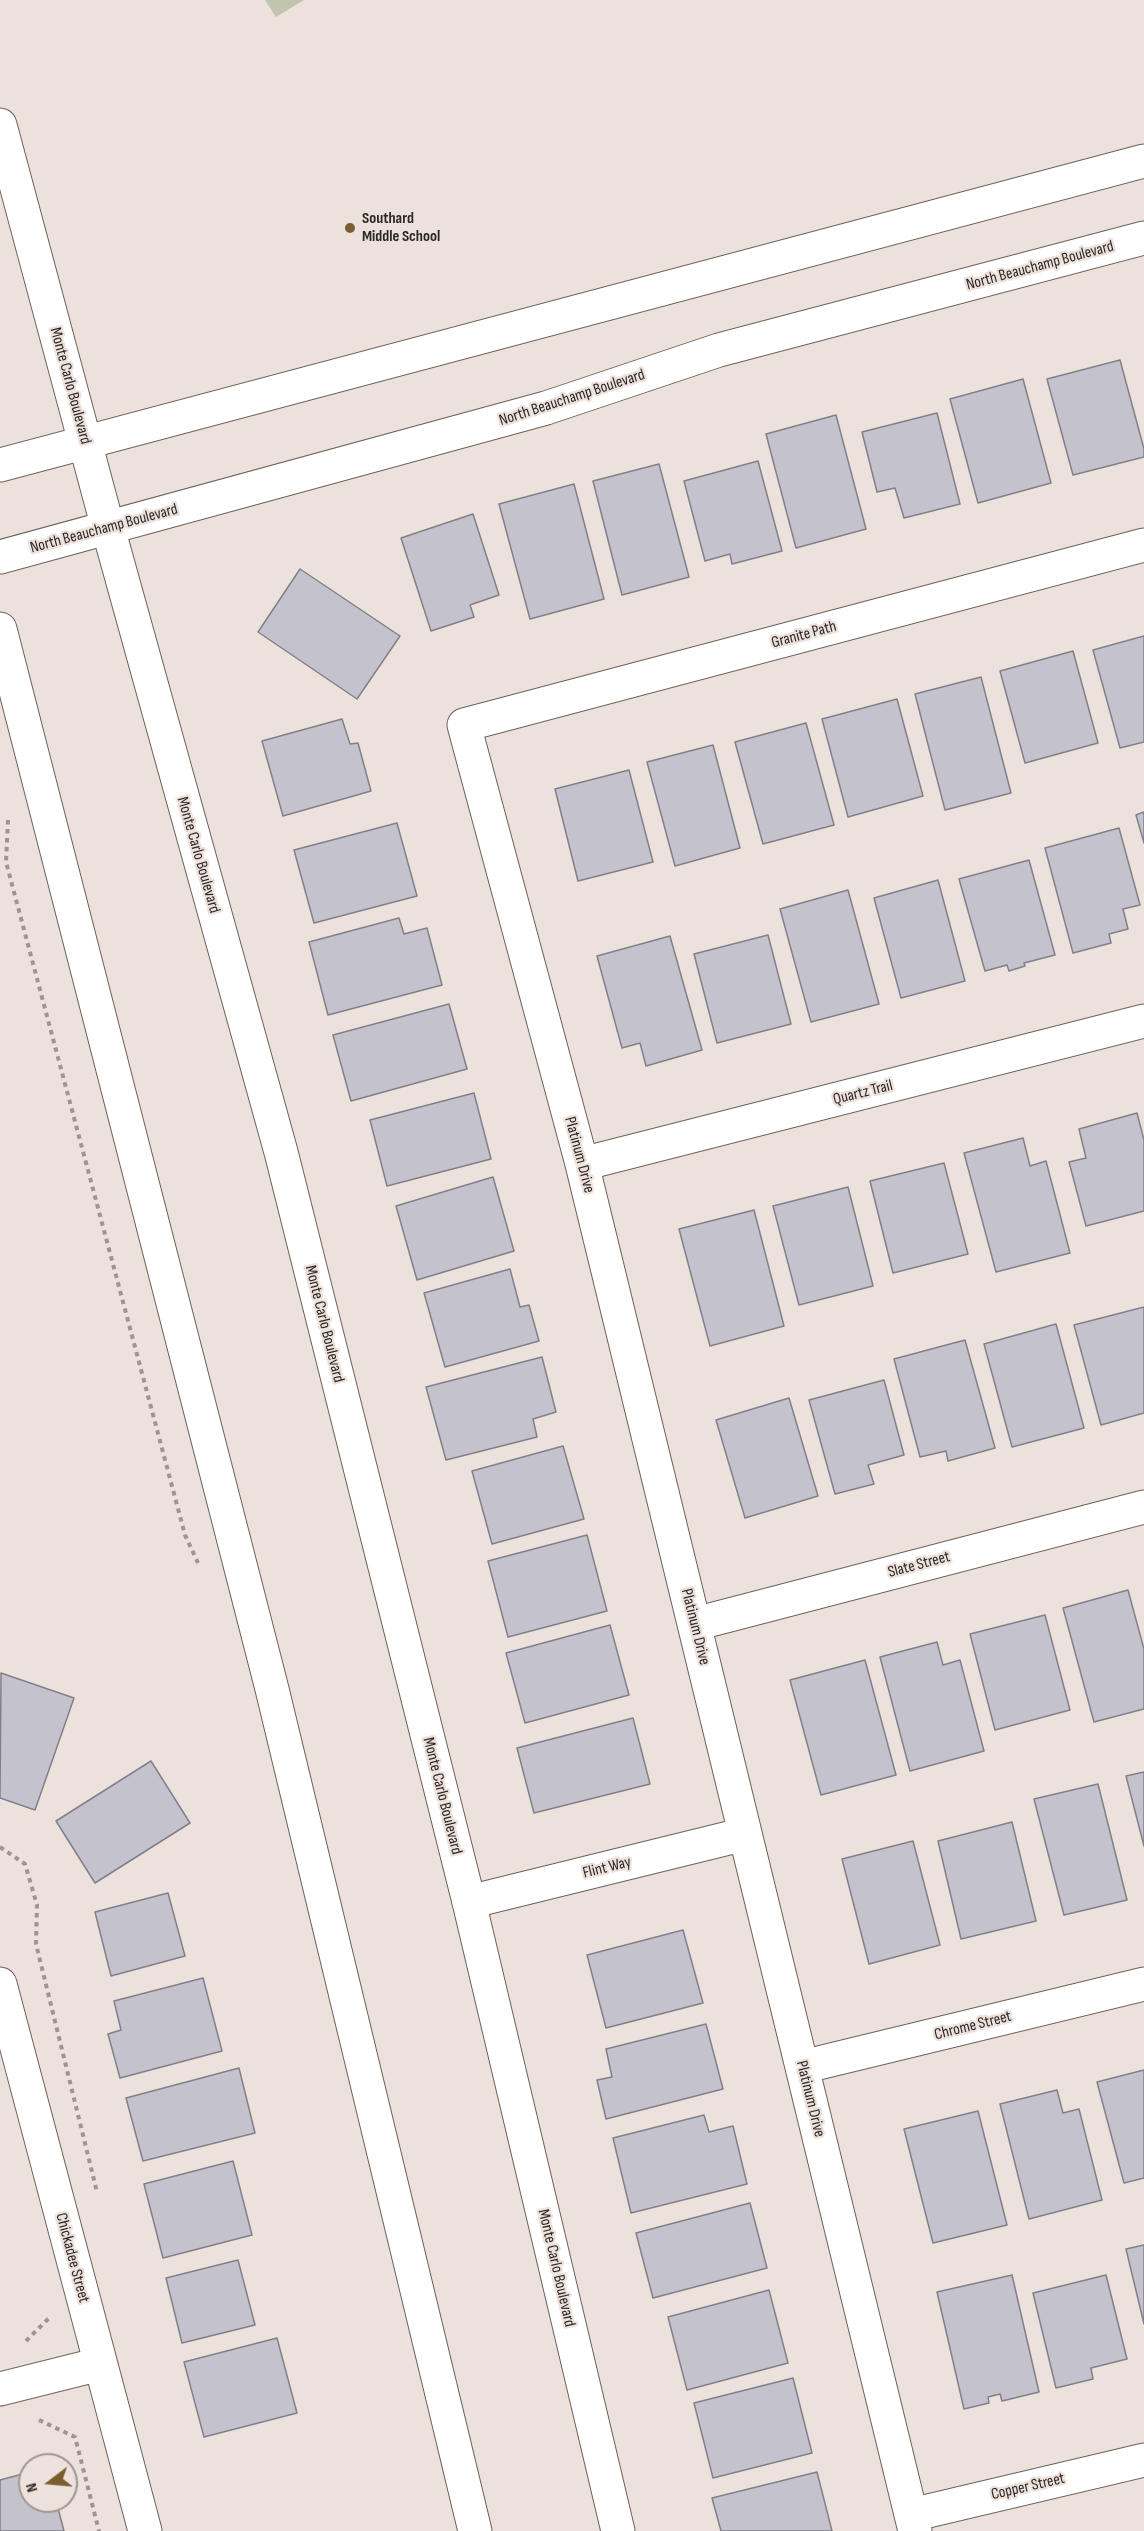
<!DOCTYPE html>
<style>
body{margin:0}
#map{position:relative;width:1144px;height:2531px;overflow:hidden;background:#ece1db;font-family:"Sofia Sans Condensed",sans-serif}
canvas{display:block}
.north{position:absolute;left:18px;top:2453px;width:60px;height:60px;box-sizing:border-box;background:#ece1db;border:2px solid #9f9792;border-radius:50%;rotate:254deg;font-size:16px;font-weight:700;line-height:24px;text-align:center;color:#2b2725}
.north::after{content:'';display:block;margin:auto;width:21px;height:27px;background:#7c5d32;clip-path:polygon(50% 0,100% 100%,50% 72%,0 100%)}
</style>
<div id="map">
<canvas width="1144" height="2531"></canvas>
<div class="north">N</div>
</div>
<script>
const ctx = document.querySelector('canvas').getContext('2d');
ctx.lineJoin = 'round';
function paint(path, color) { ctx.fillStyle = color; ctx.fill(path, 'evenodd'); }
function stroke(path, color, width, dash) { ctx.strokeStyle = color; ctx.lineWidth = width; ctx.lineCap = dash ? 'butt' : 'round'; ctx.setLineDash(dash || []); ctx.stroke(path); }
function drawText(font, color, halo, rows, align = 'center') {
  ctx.font = font + ' "Sofia Sans Condensed",sans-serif'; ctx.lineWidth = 4.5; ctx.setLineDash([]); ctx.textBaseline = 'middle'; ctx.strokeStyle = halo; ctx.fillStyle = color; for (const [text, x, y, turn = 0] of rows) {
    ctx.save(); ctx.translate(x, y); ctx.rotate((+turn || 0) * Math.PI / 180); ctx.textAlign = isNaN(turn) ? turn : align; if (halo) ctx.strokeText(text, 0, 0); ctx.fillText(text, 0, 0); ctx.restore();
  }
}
paint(new Path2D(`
 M265 0H304L276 17Z`), '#c1c4ae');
const building = new Path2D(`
 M1120 360 1144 449V457L1073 475 1047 379Z
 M1023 379 1051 483 978 503 950 399Z
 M937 413 960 504 904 518 895 488 877 492 862 432Z
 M836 415 866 529 796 548 766 434Z
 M758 461 782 551 732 564 730 554 705 561 684 481Z
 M659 464 689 577 622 595 593 481Z
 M574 484 604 599 530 619 499 504Z
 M473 514 499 595 470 605 474 617 431 631 401 538Z
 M300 569 400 636 357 699 258 632Z
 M1144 636V742L1120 748 1093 650Z
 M1073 651 1098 743 1025 763 1000 671Z
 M981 677 1011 793 945 810 915 694Z
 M897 699 923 796 848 817 822 719Z
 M342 719 350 744 358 743 371 791 283 816 262 741Z
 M806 723 834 825 763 844 735 742Z
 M713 745 740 848 675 866 647 762Z
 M629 770 653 862 578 881 555 789Z
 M1144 812V843L1136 815Z
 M397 823 417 896 314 923 294 850Z
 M1119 828 1140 905 1123 909 1128 929 1109 934 1111 943 1073 953 1045 848Z
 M1029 860 1055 955 1024 963 1025 966 1009 971 1007 965 985 971 959 879Z
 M938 880 965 981 901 998 874 898Z
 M848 890 879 1004 811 1022 780 909Z
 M399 918 404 934 427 928 442 985 328 1015 309 942Z
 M768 935 791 1024 717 1043 694 954Z
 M670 936 702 1050 646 1066 640 1043 622 1048 597 956Z
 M449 1004 467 1069 351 1101 333 1035Z
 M474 1093 491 1159 387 1186 370 1120Z
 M1137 1113 1144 1140V1211L1086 1226 1069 1162 1086 1158 1079 1129Z
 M1023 1138 1030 1166 1046 1161 1070 1253 996 1272 964 1153Z
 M944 1163 968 1254 893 1273 870 1181Z
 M493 1177 514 1251 417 1280 396 1206Z
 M848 1187 873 1286 799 1305 773 1206Z
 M754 1210 784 1326 710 1346 679 1229Z
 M510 1269 520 1307 529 1305 539 1341 445 1367 424 1293Z
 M1144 1307V1413L1101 1425 1074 1325Z
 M1056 1324 1084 1428 1012 1447 984 1344Z
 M965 1340 995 1448 948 1461 946 1451 920 1457 894 1359Z
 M542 1357 556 1412 533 1419 537 1437 446 1460 426 1387Z
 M884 1380 904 1455 868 1465 874 1484 835 1494 809 1400Z
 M789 1398 818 1496 745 1518 716 1420Z
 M563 1446 584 1519 492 1544 472 1471Z
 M587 1535 607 1611 508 1637 488 1561Z
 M1128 1590 1144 1649V1709L1094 1722 1063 1608Z
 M1045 1615 1070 1710 995 1730 970 1634Z
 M610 1625 629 1695 525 1723 506 1653Z
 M937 1642 943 1665 960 1660 984 1751 910 1771 880 1657Z
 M865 1660 896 1775 821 1795 790 1680Z
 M1 1673 74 1698 35 1810 0 1798Z
 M633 1718 650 1784 534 1813 517 1748Z
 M151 1761 190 1823 95 1883 56 1821Z
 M1144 1772V1846L1126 1776Z
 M1098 1784 1127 1900 1064 1915 1034 1799Z
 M1012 1822 1036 1921 961 1939 938 1841Z
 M913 1841 940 1945 869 1964 842 1859Z
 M168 1893 185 1956 111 1976 95 1912Z
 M683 1930 703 2003 606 2028 587 1955Z
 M203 1978 222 2051 120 2078 108 2034 121 2030 114 2001Z
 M706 2024 723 2089 606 2119 597 2080 612 2077 606 2049Z
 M239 2068 255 2133 143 2161 126 2098Z
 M1144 2070V2178L1124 2183 1097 2082Z
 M1057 2090 1063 2113 1079 2109 1102 2200 1029 2219 1000 2104Z
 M978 2111 1007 2225 933 2243 904 2129Z
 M704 2115 709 2132 733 2126 747 2184 631 2213 613 2138Z
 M233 2161 252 2235 163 2258 144 2184Z
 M750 2203 767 2268 653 2298 636 2233Z
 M1144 2245V2324L1126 2249Z
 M238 2260 255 2325 182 2343 166 2278Z
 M1012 2275 1039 2392 1002 2401 1000 2394 988 2397 989 2403 964 2409 937 2292Z
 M1106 2275 1127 2359 1091 2368 1093 2379 1056 2388 1033 2293Z
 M769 2290 788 2363 687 2390 668 2317Z
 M277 2338 297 2413 204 2437 184 2362Z
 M793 2378 812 2453 713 2478 694 2403Z
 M30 2472V2501H56L64 2531H0V2480Z
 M817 2472 832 2531H721L712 2498Z`);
paint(building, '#c4c3cd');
stroke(building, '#81808a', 1.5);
const minor = new Path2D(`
 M0 465 1144 161
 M0 557 546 408 719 350 1144 238
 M582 1164 1144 1021
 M695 1624 1144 1507
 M469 1902 745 1834
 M0 1984 145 2531
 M802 2067 1144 1984
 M0 2389 100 2364
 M911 2515 1144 2460
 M915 2531 582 1164 464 725 1144 545`);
const major = new Path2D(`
 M0 125 108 528 281 1152 469 1902 618 2531
 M0 629 272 1689 475 2531`);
stroke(minor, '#6b625d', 35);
stroke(major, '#6b625d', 35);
stroke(new Path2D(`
 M8 820 6 862 185 1535 198 1563
 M0 1847 25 1864 37 1905 36 1944 97 2192
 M26 2341 50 2317
 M39 2420 75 2437 99 2531`), '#9d9590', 4, [4.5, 4.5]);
stroke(minor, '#fff', 33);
stroke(major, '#fff', 33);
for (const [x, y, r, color] of [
 [350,228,6,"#7c5d32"]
]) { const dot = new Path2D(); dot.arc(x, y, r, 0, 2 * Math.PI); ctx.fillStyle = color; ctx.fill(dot); stroke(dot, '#ece1db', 2); }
drawText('bold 16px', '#2b2725', '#ece1db', [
 ["Southard",362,219],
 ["Middle School",362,237]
], 'left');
drawText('16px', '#2b2725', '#ece1db', [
 ["North Beauchamp Boulevard",1040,266,-15],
 ["Monte Carlo Boulevard",70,386,75],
 ["North Beauchamp Boulevard",572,398,-18],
 ["North Beauchamp Boulevard",104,529,-15],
 ["Granite Path",804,635,-15],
 ["Monte Carlo Boulevard",198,855,74],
 ["Quartz Trail",863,1093,-14],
 ["Platinum Drive",579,1155,75],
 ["Monte Carlo Boulevard",324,1324,76],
 ["Slate Street",919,1565,-15],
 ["Platinum Drive",695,1627,76],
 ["Monte Carlo Boulevard",442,1796,76],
 ["Flint Way",607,1868,-14],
 ["Chrome Street",973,2026,-14],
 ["Platinum Drive",810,2099,76],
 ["Chickadee Street",72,2258,75],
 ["Monte Carlo Boulevard",556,2268,77],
 ["Copper Street",1028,2487,-13]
]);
</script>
